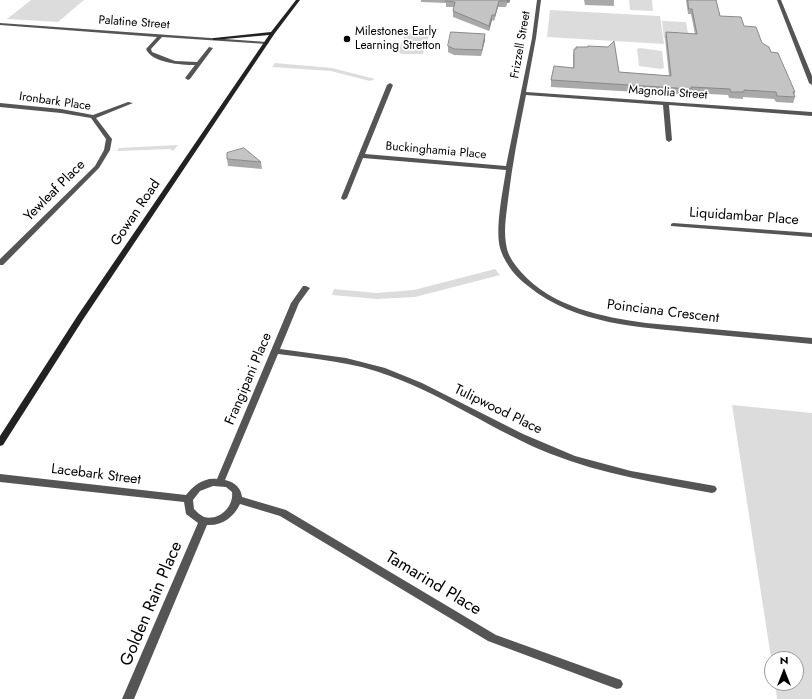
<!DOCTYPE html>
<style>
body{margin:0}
#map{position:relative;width:812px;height:699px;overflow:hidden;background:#fff;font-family:Jost,sans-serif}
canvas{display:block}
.north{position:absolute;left:764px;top:651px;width:40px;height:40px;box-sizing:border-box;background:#fff;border:1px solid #999;border-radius:50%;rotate:0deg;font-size:11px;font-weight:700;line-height:16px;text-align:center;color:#000}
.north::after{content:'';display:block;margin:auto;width:14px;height:18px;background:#000;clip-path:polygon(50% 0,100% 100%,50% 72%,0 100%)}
</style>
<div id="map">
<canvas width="812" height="699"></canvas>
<div class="north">N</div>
</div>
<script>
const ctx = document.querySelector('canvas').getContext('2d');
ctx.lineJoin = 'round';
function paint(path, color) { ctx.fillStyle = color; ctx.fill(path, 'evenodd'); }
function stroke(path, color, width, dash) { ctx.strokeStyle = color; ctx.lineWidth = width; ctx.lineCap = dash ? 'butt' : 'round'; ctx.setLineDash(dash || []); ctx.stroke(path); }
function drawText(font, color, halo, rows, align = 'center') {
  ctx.font = font + ' Jost,sans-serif'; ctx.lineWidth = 3.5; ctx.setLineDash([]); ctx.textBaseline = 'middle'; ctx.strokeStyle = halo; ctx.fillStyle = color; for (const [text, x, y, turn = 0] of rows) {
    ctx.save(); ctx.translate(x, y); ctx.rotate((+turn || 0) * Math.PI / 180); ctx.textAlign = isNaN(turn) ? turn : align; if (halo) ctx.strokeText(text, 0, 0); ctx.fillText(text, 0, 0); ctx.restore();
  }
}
paint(new Path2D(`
 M31 0H84L58 22 7 19Z
 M629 0H652L653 11 630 10Z
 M550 10 660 16 664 44 547 37Z
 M662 21 686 22 689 39 664 38Z
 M409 33 429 36 423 54H402L398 52 405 34Z
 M640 48 662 51 664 68 661 69 639 66 637 49Z
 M275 63 332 68 375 79 370 81 331 71 272 67Z
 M178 145 173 151 170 149 117 151 119 148Z
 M495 269 500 275 415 297 377 299 332 295 334 289 376 293 414 290Z
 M732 405 812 413V699H777L775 683H796V659H772V664Z`), '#dcdcdc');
paint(new Path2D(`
 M537 0H541L536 38 526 92 812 112V116L669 105 672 140 669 142 666 140 663 105 526 95C519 130 512 165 508 200 506 217 503 232 507 249 509 257 515 265 521 272 552 307 602 317 646 323L812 338V344C774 340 736 337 697 333 639 327 576 325 528 286 516 277 506 265 501 251 494 231 503 191 506 170L363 158 347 198 344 200 342 199 341 198 387 85 390 83 393 85 365 154 506 166 532 38Z
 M777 0H781L812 76V85L809 83Z
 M0 23 267 42 269 43 267 44 162 37 151 49 152 52 175 61 197 62 209 47 213 48 190 79 188 80 185 78 195 65C181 65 152 63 146 49L157 37 0 25Z
 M128 102 133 103 96 118 112 139 110 150 99 168 3 265H0V259L95 166 104 150 106 139 91 118 61 113 0 107V103L61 109 93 115Z
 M673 223 812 233V237L671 226V224Z
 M303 286H306L310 288 299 303 280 349 346 358 385 368 422 383 523 434 575 456 631 471 715 486 717 489 715 492 712 493C657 483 602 474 551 454 495 432 446 396 390 376 354 362 316 359 278 354L225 480C235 482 241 488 242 497L286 510 496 635 621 680 623 684 621 688 617 689 488 641 280 516 240 504C234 517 222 526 207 525L134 699H122L198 523 186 514 184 502 0 482V474L186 495C193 486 204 477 217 479L291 303ZM213 486 226 487 232 492C234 507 219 521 204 517 200 515 197 512 194 509L193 500 200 491Z`), '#555');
paint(new Path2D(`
 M296 0H300L275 33 84 318 3 445 0 446V436L78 315 269 35 214 40 212 39 214 38 271 32Z`), '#222');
paint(new Path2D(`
 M421 0H510V2L507 3 506 7H498L494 21 492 20 489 31 453 17V11L454 7H446V3L421 2Z
 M584 0H614V6L585 5Z
 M686 0H716L720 16 744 26 771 52 795 92 794 95 795 97 793 103 776 102 774 99 743 97V99L729 98 728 95 690 93V95L551 87V80L573 68V55L574 49H576V47L619 72 669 76 665 38 666 32 695 34 691 14H688Z
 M485 40 481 56 454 55 448 52V46Z
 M227 159 261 162 262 169 228 166Z`), '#a9a9a9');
paint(new Path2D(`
 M507 0H510V2L507 3 506 7Z
 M499 1 498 7 494 21 495 15Z
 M492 15V20L489 31V26Z
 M485 34V40L481 56 482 50Z`), '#898989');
const building = new Path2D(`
 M447 0H507V1H499L495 15H492L489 26 453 11 455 2 446 1Z
 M688 0H716L720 16 741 17 744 26 756 27 762 43 769 47 771 52 778 53 795 92H793L795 97 777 96 776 92 744 90V92H731L730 89 691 87V89L551 80 554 66 574 68V49H576V47H588V46L608 47 614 41 619 72 671 76 666 32 697 34 692 9H689Z
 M451 32 485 34 482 50 454 49 448 46Z
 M244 148 261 162 227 159V153Z`);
paint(building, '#c4c4c4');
stroke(building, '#898989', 1);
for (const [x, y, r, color] of [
 [347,39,4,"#000"]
]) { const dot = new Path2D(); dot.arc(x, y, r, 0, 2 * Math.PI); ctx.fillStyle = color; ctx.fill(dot); stroke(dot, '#fff', 1.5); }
drawText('12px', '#000', '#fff', [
 ["Palatine Street",134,23,4],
 ["Frizzell Street",521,45,-80],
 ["Magnolia Street",668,93,4],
 ["Ironbark Place",55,102,8],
 ["Buckinghamia Place",436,151,5]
]);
drawText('12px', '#000', '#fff', [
 ["Milestones Early",355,32],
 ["Learning Stretton",355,46]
], 'left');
drawText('14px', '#000', '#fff', [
 ["Yewleaf Place",55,191,-45],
 ["Gowan Road",136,213,-56],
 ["Liquidambar Place",744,217,4],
 ["Poinciana Crescent",663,312,7],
 ["Frangipani Place",249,379,-67],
 ["Tulipwood Place",498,410,26],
 ["Lacebark Street",96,475,7]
]);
drawText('17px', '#000', '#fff', [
 ["Tamarind Place",433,584,31],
 ["Golden Rain Place",152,604,-67]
]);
</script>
